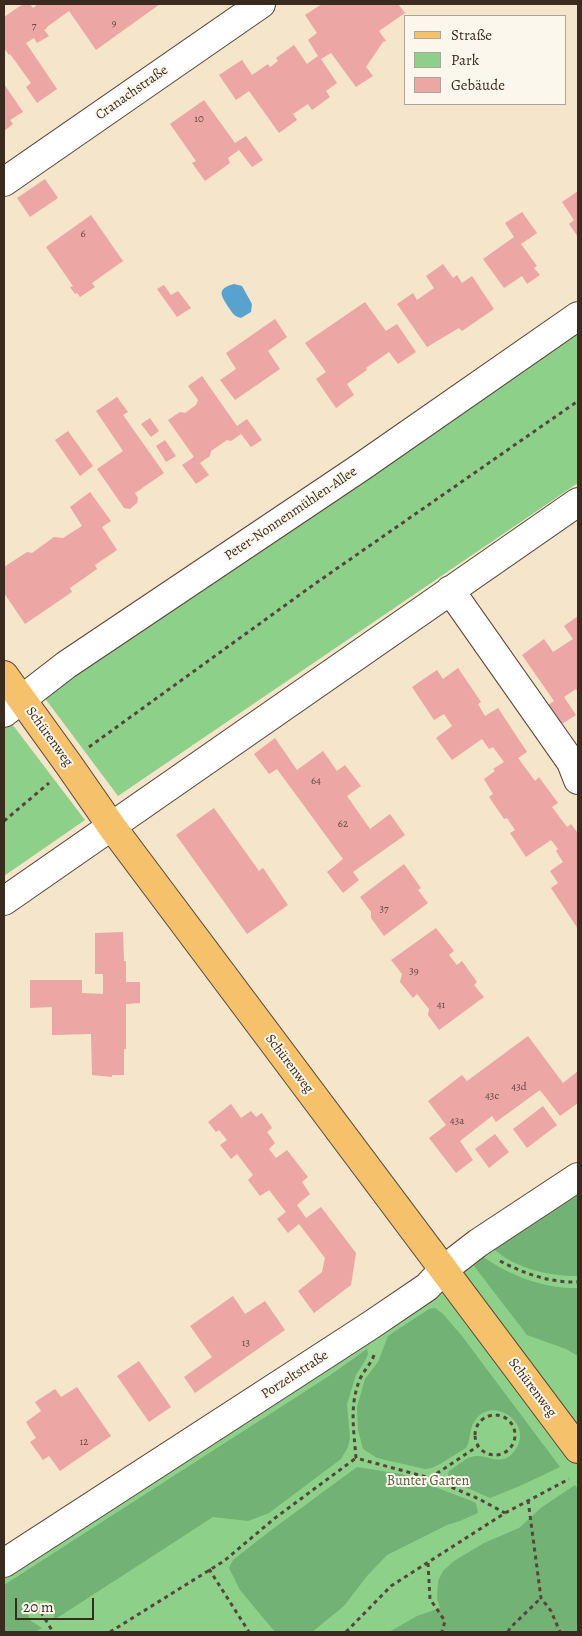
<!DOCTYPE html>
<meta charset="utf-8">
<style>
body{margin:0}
#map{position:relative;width:582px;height:1636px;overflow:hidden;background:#f4e5cb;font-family:Alegreya,serif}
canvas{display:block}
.frame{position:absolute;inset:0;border:5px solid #3b2a1e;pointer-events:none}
.legend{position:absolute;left:404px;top:15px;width:162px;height:90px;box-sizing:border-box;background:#fbf7ec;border:1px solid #aea59a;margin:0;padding:6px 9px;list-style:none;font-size:15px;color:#3b2a1e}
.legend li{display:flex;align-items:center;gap:10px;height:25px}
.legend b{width:25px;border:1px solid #aea59a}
.scale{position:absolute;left:15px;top:1598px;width:79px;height:22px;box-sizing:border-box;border:2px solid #3b2a1e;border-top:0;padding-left:6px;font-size:15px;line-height:18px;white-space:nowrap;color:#3b2a1e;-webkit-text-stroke:4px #fbf7ec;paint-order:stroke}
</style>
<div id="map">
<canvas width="582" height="1636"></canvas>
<div class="frame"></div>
<ul class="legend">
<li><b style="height:6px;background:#f5c16b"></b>Straße</li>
<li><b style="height:14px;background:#8dd089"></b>Park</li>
<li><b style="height:14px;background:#eca6a4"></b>Gebäude</li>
</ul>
<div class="scale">20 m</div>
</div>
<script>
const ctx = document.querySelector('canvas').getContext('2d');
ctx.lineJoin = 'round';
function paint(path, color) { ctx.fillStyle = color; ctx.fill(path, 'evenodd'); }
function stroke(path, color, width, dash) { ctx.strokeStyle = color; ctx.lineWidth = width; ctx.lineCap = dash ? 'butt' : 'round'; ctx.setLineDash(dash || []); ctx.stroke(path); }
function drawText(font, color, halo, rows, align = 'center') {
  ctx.font = font + ' Alegreya,serif'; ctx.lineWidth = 4; ctx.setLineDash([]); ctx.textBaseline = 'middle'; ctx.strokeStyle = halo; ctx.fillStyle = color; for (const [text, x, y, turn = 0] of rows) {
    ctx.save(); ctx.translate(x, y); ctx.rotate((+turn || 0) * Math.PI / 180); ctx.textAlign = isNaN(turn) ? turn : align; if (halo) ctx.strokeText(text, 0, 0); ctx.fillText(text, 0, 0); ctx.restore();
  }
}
paint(new Path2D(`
 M578 325V483L118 796 44 697Z
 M6 716 85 820 4 876V718Z
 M578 1189V1632H4V1579L432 1301 479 1253Z`), '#8dd089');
paint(new Path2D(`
 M578 1194V1276C549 1276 515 1269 493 1248Z
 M483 1257C511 1276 544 1289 578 1288V1356L566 1349 527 1335 474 1266Z
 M435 1308 443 1314 462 1336 560 1467 522 1485 490 1498 447 1479 449 1471C456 1467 467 1456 476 1456 488 1455 500 1466 512 1454 539 1425 491 1392 474 1422 469 1430 471 1440 466 1448L440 1464 432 1468 425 1469 377 1458 363 1449 358 1430 357 1407 365 1379 378 1362 388 1336 429 1309Z
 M367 1349 368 1354 366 1359 356 1375 347 1404 350 1438 348 1447 341 1459 269 1513 248 1521 213 1517 54 1620V1608L48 1601 35 1600 26 1611 31 1621 42 1628 35 1632H4V1585L329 1376Z
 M357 1467 401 1474 469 1500 476 1503 478 1513 460 1521 447 1525 387 1555 367 1576 344 1606 312 1632H275L240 1590 229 1568 233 1560 270 1531Z
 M575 1485 578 1489V1632H389L417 1616 440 1608 437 1598 438 1581 443 1571 454 1561 484 1543 519 1528 542 1507Z`), '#72b275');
paint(new Path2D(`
 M234 284 242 286 252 304 251 312 241 318C234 316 233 314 229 308 223 298 214 289 234 284Z`), '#57a2cf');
paint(new Path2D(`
 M23 4H30L33 8 38 4H160L96 50 69 11 47 27V28L44 30 49 36 37 43 34 38 26 43 57 89 37 103 26 87 31 83 10 54 9 55 4 48V17Z
 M322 4H398L405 13 379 31 386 41 383 42 366 67 373 76 356 87 331 53 321 59 337 83 326 91 330 97 312 110 308 104 293 114 297 120 279 133 249 91 236 100 219 75 242 60 252 75 268 64 270 67 278 61 276 58 294 45 307 64 318 56 308 40 317 33 305 15Z
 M4 84 23 112 10 120 13 124 4 131Z
 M204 100 235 143 246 136 263 160 252 167 239 150 228 158 230 163 205 181 192 163 196 161 170 124Z
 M45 179 58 198 30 217 17 198Z
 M578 191V237L569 224 574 220 562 202Z
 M522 212 537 233 521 244 537 266 534 268 540 275 527 284 522 276 504 288 483 259 514 237 505 223Z
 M91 215 123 261 92 283 95 287 80 297 77 293 75 294 70 287 73 286 46 247Z
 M443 264 453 278 457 275 462 283 472 276 494 309 462 331 459 328 427 347 397 304 413 293 417 300 434 288 426 276Z
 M164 285 171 295 178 291 191 308 177 317 157 289Z
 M365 302 386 331 397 324 416 352 398 364 389 352 366 368 367 370 347 384 354 395 336 408 316 379 326 372 305 343Z
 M275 319 287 337 268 351 280 369 235 400 220 380 236 369 226 353Z
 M202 376 237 426 247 419 262 440 251 447 241 434 231 441 227 440 211 451 210 456 200 463 209 475 196 484 182 465 194 457 168 420 180 412 185 413 196 405 198 400 188 386Z
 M117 397 128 412 123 415 164 473 135 493 138 498 137 503 130 509 124 508 97 469 123 451 96 411Z
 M150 418 159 431 151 437 141 424Z
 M68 431 93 466 80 476 55 440Z
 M165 440 176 456 166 462 156 446Z
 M90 492 111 521 102 527 117 550 95 565 97 569 70 588 72 592 25 624 4 593V567L27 552 32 553 54 537 63 538 82 526 70 507Z
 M578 616V693L576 689 564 697 576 715 557 727 544 708 554 701 522 655 544 639 553 652 573 639 564 626Z
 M458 668 481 702 478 704 485 716 498 708 527 752 518 758 535 781 539 777 558 803 552 807 567 827 571 824 578 833V929L551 888 558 883 550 871 563 862 556 851 558 849 551 840 526 857 510 833 515 830 507 818 504 819 489 797 493 794 484 779 495 771 493 769 504 762 493 747 489 749 482 739 452 760 436 738 452 726 444 714 434 720 412 687 437 670 443 679Z
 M275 738 297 770 323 751 337 771 345 765 361 786 347 796 370 829 390 814 405 835 353 872 359 880 343 893 327 872 343 859 277 769 269 774 254 754Z
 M214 808 259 871 263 868 288 905 247 934 176 835Z
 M404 864 421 888 418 890 428 903 384 936 371 918V912L360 897Z
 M436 928 454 951 449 955 457 965 462 961 477 982 474 985 484 997 439 1030 428 1015 429 1009 417 994 413 998 400 982 402 974 391 960Z
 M123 932 124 961H126V982H140V1003L126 1004V1049H124V1075H112V1077L92 1075 91 1034 52 1035V1007L30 1008V980H82V993L103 994V974H95V933Z
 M528 1036 563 1083 578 1071V1100L577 1101 578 1103 560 1116 540 1090 496 1122 492 1116 460 1141 473 1160 456 1173 429 1138 446 1125 428 1101 462 1075 467 1081Z
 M231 1104 241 1118 251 1111 256 1117 262 1113 272 1128 267 1132 275 1143 269 1149 276 1158 287 1150 308 1177 302 1182 310 1194 297 1205 306 1218 321 1207 356 1253 351 1285 314 1313 298 1291 322 1272 325 1258 299 1224 288 1233 277 1219 286 1212 269 1190 260 1196 248 1180 253 1175 237 1154 231 1159 220 1145 227 1140 219 1130 216 1132 208 1122Z
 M543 1106 557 1125 527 1148 513 1129Z
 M495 1134 509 1152 489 1168 475 1149Z
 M233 1296 245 1314 265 1301 285 1330 195 1393 184 1377 212 1357 190 1326Z
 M139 1361 171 1407 149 1422 117 1376Z
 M77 1387 111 1436 60 1471 49 1456 43 1460 30 1442 36 1438 26 1422 41 1411 35 1402 55 1389 61 1397Z`), '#eca6a4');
const minor = new Path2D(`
 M4 182 261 4
 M450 590 571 762 578 780
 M4 713 66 665 361 467 578 316
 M4 901 578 502
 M4 1563 371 1325 427 1287 443 1270 478 1243 578 1177`);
const major = new Path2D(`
 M4 675 69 765 112 827 578 1449`);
stroke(minor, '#574638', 30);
stroke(major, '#574638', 30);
stroke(new Path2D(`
 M89 747 316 583 578 401
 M4 821 49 783
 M500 1261C525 1274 551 1283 578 1282
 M374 1355C371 1364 364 1370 360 1379 349 1405 354 1431 356 1458L430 1478 479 1499 505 1513
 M475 1435a20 20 0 1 1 40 0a20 20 0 1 1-40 0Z
 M430 1478 478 1446
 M528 1500 541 1598 551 1611 560 1632
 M428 1563 430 1599 445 1621 442 1632
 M209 1569 249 1632
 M41 1612 53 1632
 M110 1632 224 1561 275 1518 356 1458
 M346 1632 391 1586 505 1513 569 1479
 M508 1632 510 1628 541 1598`), '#574638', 3, [4, 4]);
stroke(minor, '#fff', 28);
stroke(major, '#f5c16b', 28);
drawText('11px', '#674940', null, [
 ["9",114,23],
 ["7",34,26],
 ["10",199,119],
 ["6",83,234],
 ["64",316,781],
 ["62",343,824],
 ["37",384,909],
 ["39",414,971],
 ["41",441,1005],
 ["43d",519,1087],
 ["43c",492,1096],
 ["43a",457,1121],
 ["13",246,1343],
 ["12",84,1442]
]);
drawText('14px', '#3b2a1e', '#fbf7ec', [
 ["Cranachstraße",132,93,-35],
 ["Peter-Nonnenmühlen-Allee",291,514,-34],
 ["Schürenweg",49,737,54],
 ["Schürenweg",289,1064,53],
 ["Porzeltstraße",295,1375,-33],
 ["Schürenweg",532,1388,53]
]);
drawText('14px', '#545c3e', '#fbf7ec', [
 ["Bunter Garten",428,1482]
]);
</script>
